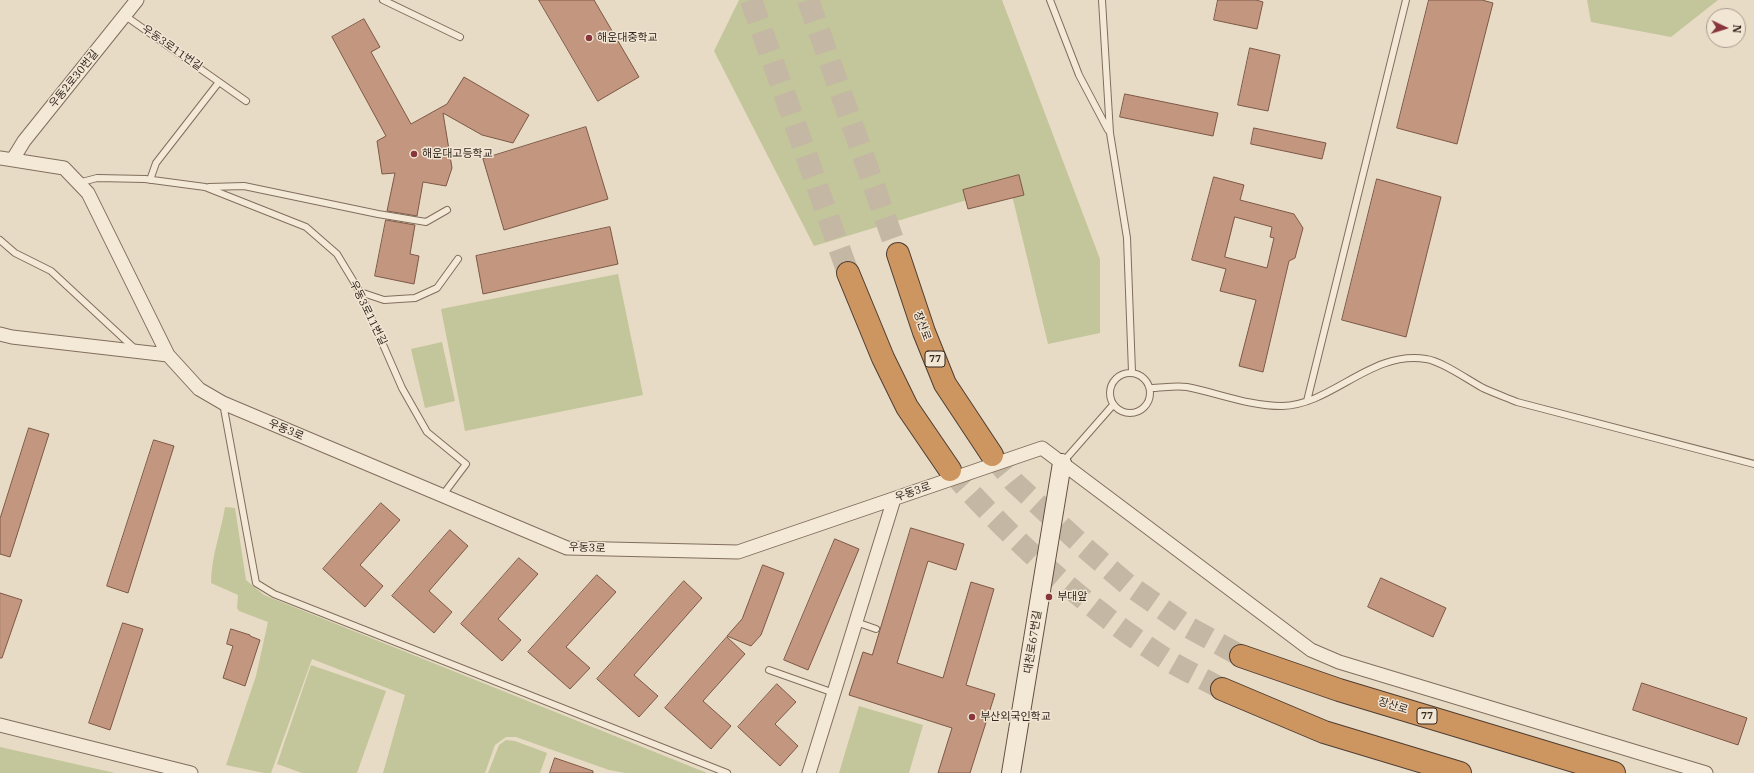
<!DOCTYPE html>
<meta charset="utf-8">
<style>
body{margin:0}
#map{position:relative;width:1754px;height:773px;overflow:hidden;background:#e8dbc5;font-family:"IBM Plex Serif",serif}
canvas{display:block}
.north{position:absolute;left:1706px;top:8px;width:40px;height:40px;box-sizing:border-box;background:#f1e6d4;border:1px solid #a59a8c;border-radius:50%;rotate:94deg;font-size:11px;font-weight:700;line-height:16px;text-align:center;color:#33271f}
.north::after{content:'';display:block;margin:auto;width:14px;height:18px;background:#88353c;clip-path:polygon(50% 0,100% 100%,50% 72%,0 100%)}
</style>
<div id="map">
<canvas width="1754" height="773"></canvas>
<div class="north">N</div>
</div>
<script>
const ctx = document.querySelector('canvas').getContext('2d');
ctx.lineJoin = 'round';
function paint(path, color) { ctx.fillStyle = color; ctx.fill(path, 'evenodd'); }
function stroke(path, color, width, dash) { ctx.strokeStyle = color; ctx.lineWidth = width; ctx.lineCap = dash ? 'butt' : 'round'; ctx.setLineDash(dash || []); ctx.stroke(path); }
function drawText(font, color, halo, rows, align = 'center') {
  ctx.font = font + ' "IBM Plex Serif","Noto Sans KR",serif'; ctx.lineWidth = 3; ctx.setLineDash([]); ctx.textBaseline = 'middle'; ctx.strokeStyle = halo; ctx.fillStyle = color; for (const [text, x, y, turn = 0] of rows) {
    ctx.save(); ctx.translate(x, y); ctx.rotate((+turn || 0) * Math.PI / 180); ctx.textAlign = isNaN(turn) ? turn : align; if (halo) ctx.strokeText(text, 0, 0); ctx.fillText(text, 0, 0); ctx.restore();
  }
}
paint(new Path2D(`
 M739 0H1002L1100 259V333L1048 344 1010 187 814 246 714 51Z
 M1587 0H1718L1671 37 1591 22Z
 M618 274 643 395 465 431 441 309Z
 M442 342 455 401 425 408 411 349Z
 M225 507 235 508 246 580 264 595 707 773H625L609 770 516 737H506L495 745 485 773H383L405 695 312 659 271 773H264L226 765 256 676 268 622 239 611 237 608 238 595 211 583C211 557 221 532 225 507Z
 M311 665 386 691 357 773H302L277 764Z
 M859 706 923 725 909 773H839Z
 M506 740 515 741 547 753 540 773H488L499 745Z
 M0 747 115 773H0Z`), '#c3c59a');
const building = new Path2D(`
 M539 0H594L639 77 598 101Z
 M1218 0H1256L1263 2 1257 29 1214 20Z
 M1429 0H1482L1493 3 1457 144 1397 128Z
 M364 19 380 47 371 52 411 124 447 104 464 77 529 115 513 143 482 135 443 113 452 168 446 186 423 182 417 216 387 211 395 173 382 174 377 141 386 136 332 37Z
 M1250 48 1280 55 1268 111 1238 105Z
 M1125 94 1218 113 1213 136 1120 117Z
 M586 127 608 199 504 230 483 159Z
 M1254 128 1326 143 1322 159 1251 144Z
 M1019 175 1024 195 968 209 963 190Z
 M1214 177 1244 185 1240 200 1294 214 1303 228 1295 258 1289 261 1263 372 1239 366 1256 300 1220 291 1226 269 1192 260ZM1235 217 1272 227 1270 237 1274 238 1267 268 1225 257Z
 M1377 179 1441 197 1406 337 1342 320Z
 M386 220 415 225 410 254 419 256 414 284 375 276Z
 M610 227 618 264 483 294 476 256Z
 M29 428 49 434 10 557 0 554V519Z
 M154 440 174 446 128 593 107 586Z
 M381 503 400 520 360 565 383 586 365 607 323 569Z
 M911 528 964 544 956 570 928 561 897 663 943 678 971 582 994 589 966 685 995 694 970 773H938L952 728 849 695 863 652 872 655Z
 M450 530 468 546 429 591 452 612 434 633 392 596Z
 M835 539 859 549 808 670 784 660Z
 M519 558 538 574 498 619 521 640 502 661 461 624Z
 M763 565 784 573 761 635 751 646 727 636 742 619Z
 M597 575 616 592 566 647 590 668 570 689 528 652Z
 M1381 578 1446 608 1433 637 1368 607Z
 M684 581 702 598 634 675 658 696 639 717 597 679Z
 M0 593 22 600 2 658H0Z
 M123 623 143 629 110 730 89 723Z
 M231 629 250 635V636L260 640 245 686 223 678 233 646 227 644Z
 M727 637 745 654 703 701 731 726 711 749 665 708Z
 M1642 683 1747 718 1738 745 1633 710Z
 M777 684 796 702 775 724 798 746 780 766 738 727Z
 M555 758 593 771V773H550Z`);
paint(building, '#c2967f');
stroke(building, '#7d5846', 1);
stroke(new Path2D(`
 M751 0 848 273
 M808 0 898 254
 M992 455 1014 482 1085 548 1127 584 1190 628 1241 656
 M950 470C1013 541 1086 608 1166 659 1184 670 1204 679 1222 689`), '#c4b7a4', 22, [22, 11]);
const lane = new Path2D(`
 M383 0 460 37
 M1050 0 1079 75 1108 130
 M1102 0 1110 133 1127 238 1132 372
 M124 15 246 101
 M150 180 156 163 219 82
 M78 183 97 178 145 179 205 187 306 227 337 254 360 292 402 388 427 432 466 464 442 496
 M209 187 244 186 378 214 426 222 447 210
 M0 240 15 253 51 271 135 349
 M360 292 384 300 415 298 437 288 458 259
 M1110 393a20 20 0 1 1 40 0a20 20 0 1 1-40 0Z
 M1150 388C1162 388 1175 385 1187 387 1218 393 1249 406 1282 406 1332 405 1371 350 1426 359 1442 361 1468 380 1483 388 1494 393 1505 397 1517 402L1754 464
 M1307 401 1406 0
 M223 403 256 583 274 594 727 773
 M1063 462 1113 405
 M856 622 876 629
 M769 670 834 693`);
const street = new Path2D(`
 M0 158 64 168 88 193 168 355 199 389 223 403 567 548 738 552 1042 448 1311 650 1339 662 1706 773
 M13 159 24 141 137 0
 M0 334 12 337 168 355
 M0 725 191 773
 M809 773 894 499`);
const secondary = new Path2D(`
 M1011 773 1062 463`);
const highway = new Path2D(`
 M898 254 924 332 945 384 992 455
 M848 273 883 358 907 407 950 470
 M1241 656 1339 690 1614 773
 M1222 689 1324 732 1460 773`);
stroke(lane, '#816e5d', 8);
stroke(street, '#816e5d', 15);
stroke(secondary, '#634f40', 20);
stroke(highway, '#4f3d31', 24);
stroke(lane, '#f4e9d7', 6);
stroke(street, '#f4e9d7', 13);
stroke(secondary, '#f4e9d7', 18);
stroke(highway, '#cd9560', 22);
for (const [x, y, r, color] of [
 [589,38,4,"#88353c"],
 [414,154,4,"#88353c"],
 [1049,597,4,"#88353c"],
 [972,717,4,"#88353c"]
]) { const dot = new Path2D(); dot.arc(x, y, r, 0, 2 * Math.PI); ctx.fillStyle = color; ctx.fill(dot); stroke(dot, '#f1e6d4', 1.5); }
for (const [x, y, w] of [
 [935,359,20],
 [1427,716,20]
]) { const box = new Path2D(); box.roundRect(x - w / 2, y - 8, w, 16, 3); ctx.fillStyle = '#f1e6d4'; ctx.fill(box); stroke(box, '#33271f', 1); }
drawText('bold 10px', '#33271f', null, [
 ["77",935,359],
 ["77",1427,716]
]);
drawText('11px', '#33271f', '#f1e6d4', [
 ["해운대중학교",597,38],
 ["해운대고등학교",422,154],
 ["부대앞",1057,597],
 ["부산외국인학교",980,717]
], 'left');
drawText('11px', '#33271f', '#f1e6d4', [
 ["우동3로11번길",172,48,35],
 ["우동2로30번길",74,79,-51],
 ["우동3로11번길",368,313,64],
 ["장산로",922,326,70],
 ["우동3로",286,430,23],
 ["우동3로",913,492,-19],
 ["우동3로",587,548,3],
 ["대천로67번길",1033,642,-81],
 ["장산로",1393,706,17]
]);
</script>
